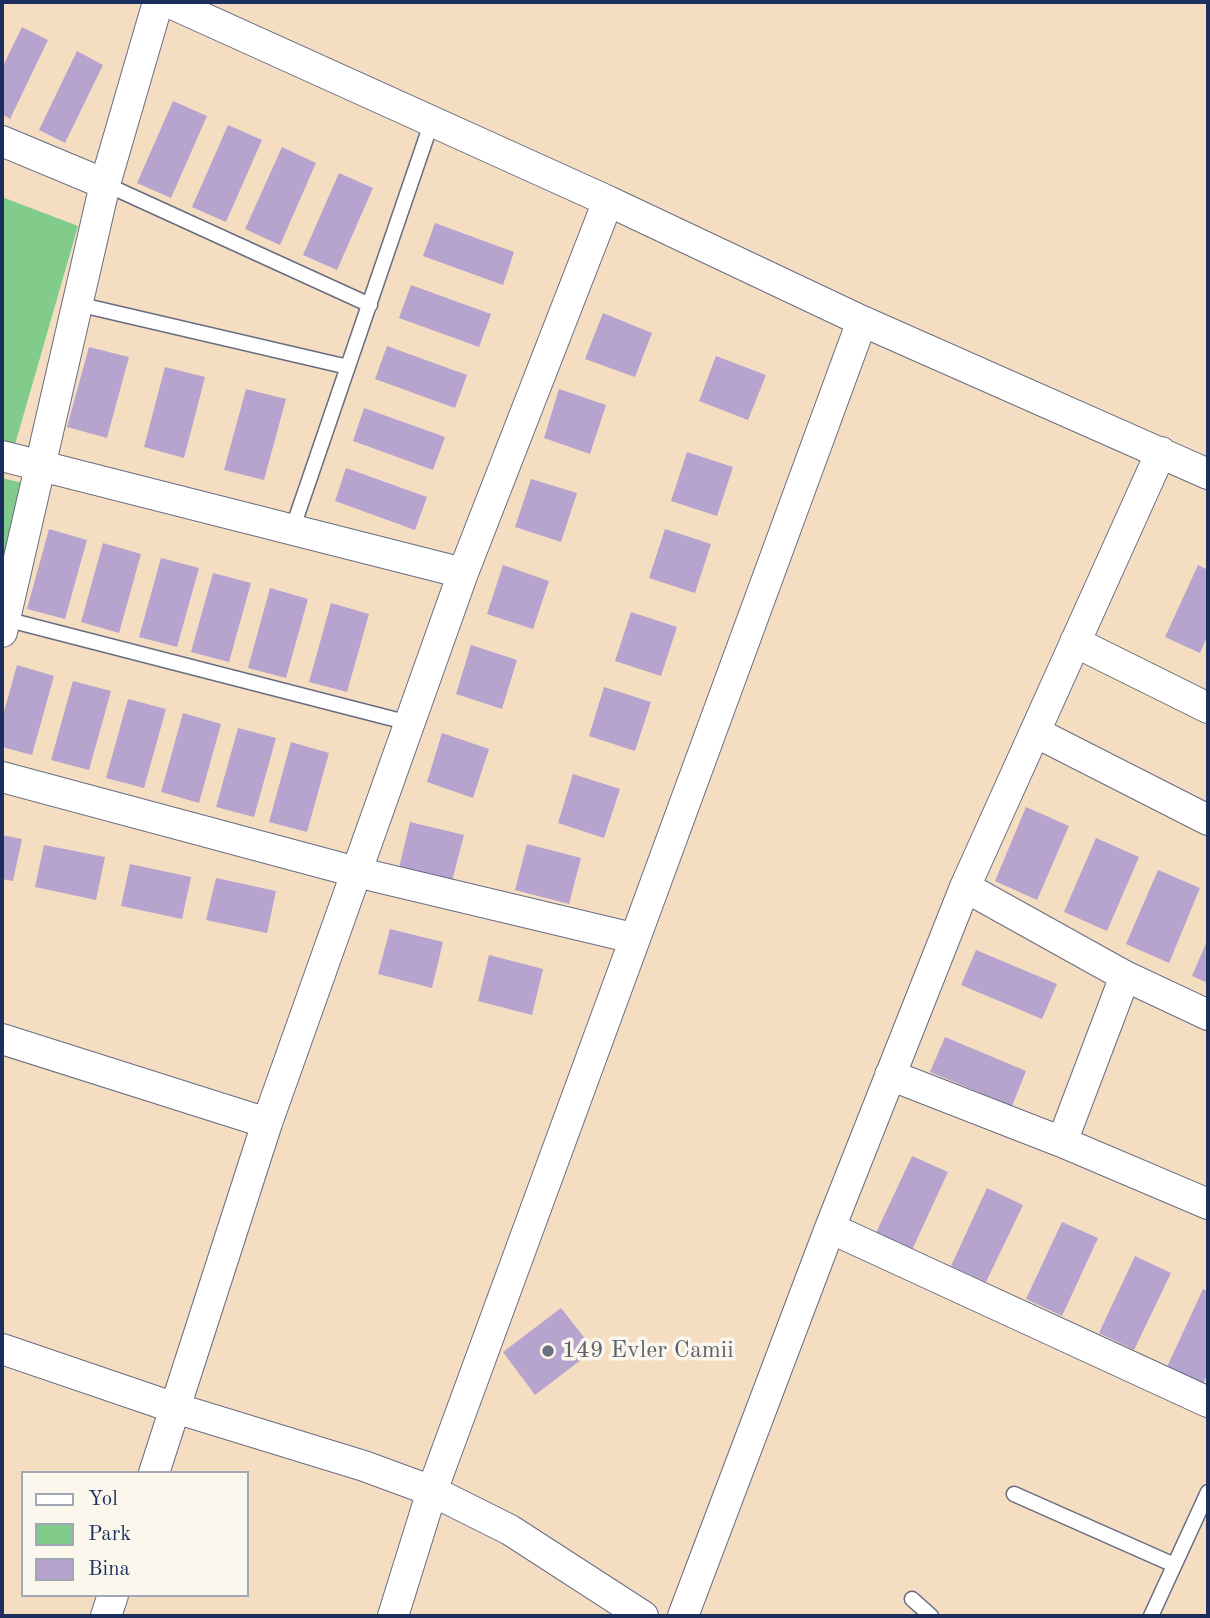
<!DOCTYPE html>
<style>
body{margin:0}
#map{position:relative;width:1210px;height:1618px;overflow:hidden;background:#f5ddc2;font-family:"Old Standard TT",serif}
canvas{display:block}
.frame{position:absolute;inset:0;border:4px solid #1b2f5e;pointer-events:none}
.legend{position:absolute;left:21px;top:1471px;width:228px;height:126px;box-sizing:border-box;background:#fbf7ec;border:2px solid #a1a7b3;margin:0;padding:9px 12px;list-style:none;font-size:21px;color:#1b2f5e}
.legend li{display:flex;align-items:center;gap:14px;height:35px}
.legend b{width:35px;border:2px solid #a1a7b3}
</style>
<div id="map">
<canvas width="1210" height="1618"></canvas>
<div class="frame"></div>
<ul class="legend">
<li><b style="height:9px;background:#fff"></b>Yol</li>
<li><b style="height:19px;background:#81cc8a"></b>Park</li>
<li><b style="height:19px;background:#b6a4ce"></b>Bina</li>
</ul>
</div>
<script>
const ctx = document.querySelector('canvas').getContext('2d');
ctx.lineJoin = 'round';
function paint(path, color) { ctx.fillStyle = color; ctx.fill(path, 'evenodd'); }
function stroke(path, color, width, dash) { ctx.strokeStyle = color; ctx.lineWidth = width; ctx.lineCap = dash ? 'butt' : 'round'; ctx.setLineDash(dash || []); ctx.stroke(path); }
function drawText(font, color, halo, rows, align = 'center') {
  ctx.font = font + ' "Old Standard TT",serif'; ctx.lineWidth = 7; ctx.setLineDash([]); ctx.textBaseline = 'middle'; ctx.strokeStyle = halo; ctx.fillStyle = color; for (const [text, x, y, turn = 0] of rows) {
    ctx.save(); ctx.translate(x, y); ctx.rotate((+turn || 0) * Math.PI / 180); ctx.textAlign = isNaN(turn) ? turn : align; if (halo) ctx.strokeText(text, 0, 0); ctx.fillText(text, 0, 0); ctx.restore();
  }
}
paint(new Path2D(`
 M2 197 78 226 14 448 2 445Z
 M2 478 23 483 2 572Z`), '#81cc8a');
paint(new Path2D(`
 M22 27 48 40 10 119 2 114V68Z
 M77 51 103 65 65 143 39 130Z
 M173 101 207 116 171 198 137 183Z
 M228 125 262 140 226 222 192 207Z
 M282 147 316 163 280 245 245 229Z
 M339 173 373 188 337 270 303 255Z
 M435 223 514 252 503 285 423 256Z
 M411 285 491 314 479 347 399 318Z
 M603 313 652 333 635 377 585 359Z
 M387 346 467 375 455 408 375 379Z
 M89 347 129 357 107 438 67 427Z
 M716 356 766 375 748 420 699 401Z
 M165 367 205 377 184 458 144 447Z
 M246 389 286 399 264 480 224 470Z
 M559 389 606 405 590 454 544 438Z
 M364 408 445 437 433 470 353 441Z
 M687 452 733 467 717 516 671 501Z
 M346 468 427 497 415 530 335 501Z
 M531 479 577 493 561 542 515 527Z
 M49 529 87 540 65 619 27 609Z
 M665 529 711 544 695 593 649 578Z
 M103 543 141 554 119 633 81 622Z
 M161 558 199 568 177 647 139 637Z
 M503 565 549 581 533 629 487 614Z
 M1198 565 1208 570V634L1200 653 1165 637Z
 M213 573 251 583 229 662 191 652Z
 M270 588 308 599 286 678 248 668Z
 M331 603 369 614 347 692 309 682Z
 M631 612 677 627 661 676 615 661Z
 M471 645 517 660 502 709 456 694Z
 M17 665 54 676 32 755 2 747V719Z
 M73 681 111 691 89 770 51 760Z
 M604 687 651 702 635 751 589 736Z
 M128 699 166 709 144 788 106 778Z
 M183 713 221 724 199 803 161 792Z
 M238 728 276 738 254 817 216 807Z
 M442 733 489 749 473 798 427 782Z
 M291 742 329 753 307 832 269 822Z
 M573 774 620 789 604 838 558 823Z
 M1026 807 1069 826 1037 900 995 881Z
 M410 822 464 835 452 881 399 868Z
 M2 835 22 839 13 881 2 879Z
 M1096 838 1139 857 1107 931 1064 912Z
 M527 844 581 858 569 904 515 890Z
 M44 845 105 857 96 900 35 887Z
 M130 864 191 877 182 919 121 906Z
 M1158 870 1200 888 1169 963 1126 944Z
 M216 878 276 891 267 933 206 920Z
 M390 929 443 942 432 988 378 974Z
 M1208 939V983L1192 976Z
 M976 950 1057 984 1042 1019 961 985Z
 M489 955 543 969 532 1015 478 1001Z
 M945 1037 1026 1071 1012 1106 930 1072Z
 M912 1156 948 1172 912 1250 876 1233Z
 M987 1188 1023 1205 986 1282 951 1266Z
 M1062 1222 1098 1238 1062 1316 1026 1299Z
 M1135 1256 1171 1273 1134 1350 1099 1333Z
 M1203 1289 1208 1292V1372L1203 1384 1167 1367Z
 M561 1308 594 1350 535 1395 503 1352Z`), '#b6a4ce');
const lane = new Path2D(`
 M105 184 370 305
 M77 304 348 367
 M292 530 432 121
 M5 619 409 723
 M1014 1494 1172 1564
 M912 1599 931 1616
 M1151 1616 1208 1492`);
const street = new Path2D(`
 M168 2 608 201
 M2 141 105 184
 M2 456 463 573
 M2 632 105 184 158 2
 M1075 642 1208 708
 M1035 732 1208 820
 M2 777 356 872 633 938
 M965 887 1125 976
 M1208 1015 1125 976 1062 1142 1208 1204
 M2 1039 267 1123
 M890 1075 1062 1142
 M830 1228 1208 1402
 M2 1349 175 1408 364 1466 432 1491 510 1530 643 1616
 M154 1473 267 1123 463 573 608 201 862 321 1208 474
 M106 1616 113 1595
 M393 1616 432 1491 862 321
 M683 1616 830 1228 965 887 1161 452`);
stroke(lane, '#676c81', 17);
stroke(street, '#676c81', 32);
stroke(lane, '#fff', 14);
stroke(street, '#fff', 30);
for (const [x, y, r, color] of [
 [548,1351,7,"#6b7280"]
]) { const dot = new Path2D(); dot.arc(x, y, r, 0, 2 * Math.PI); ctx.fillStyle = color; ctx.fill(dot); stroke(dot, '#fbf7ec', 2.5); }
drawText('24px', '#5b616d', '#fbf7ec', [
 ["149 Evler Camii",562,1351]
], 'left');
</script>
